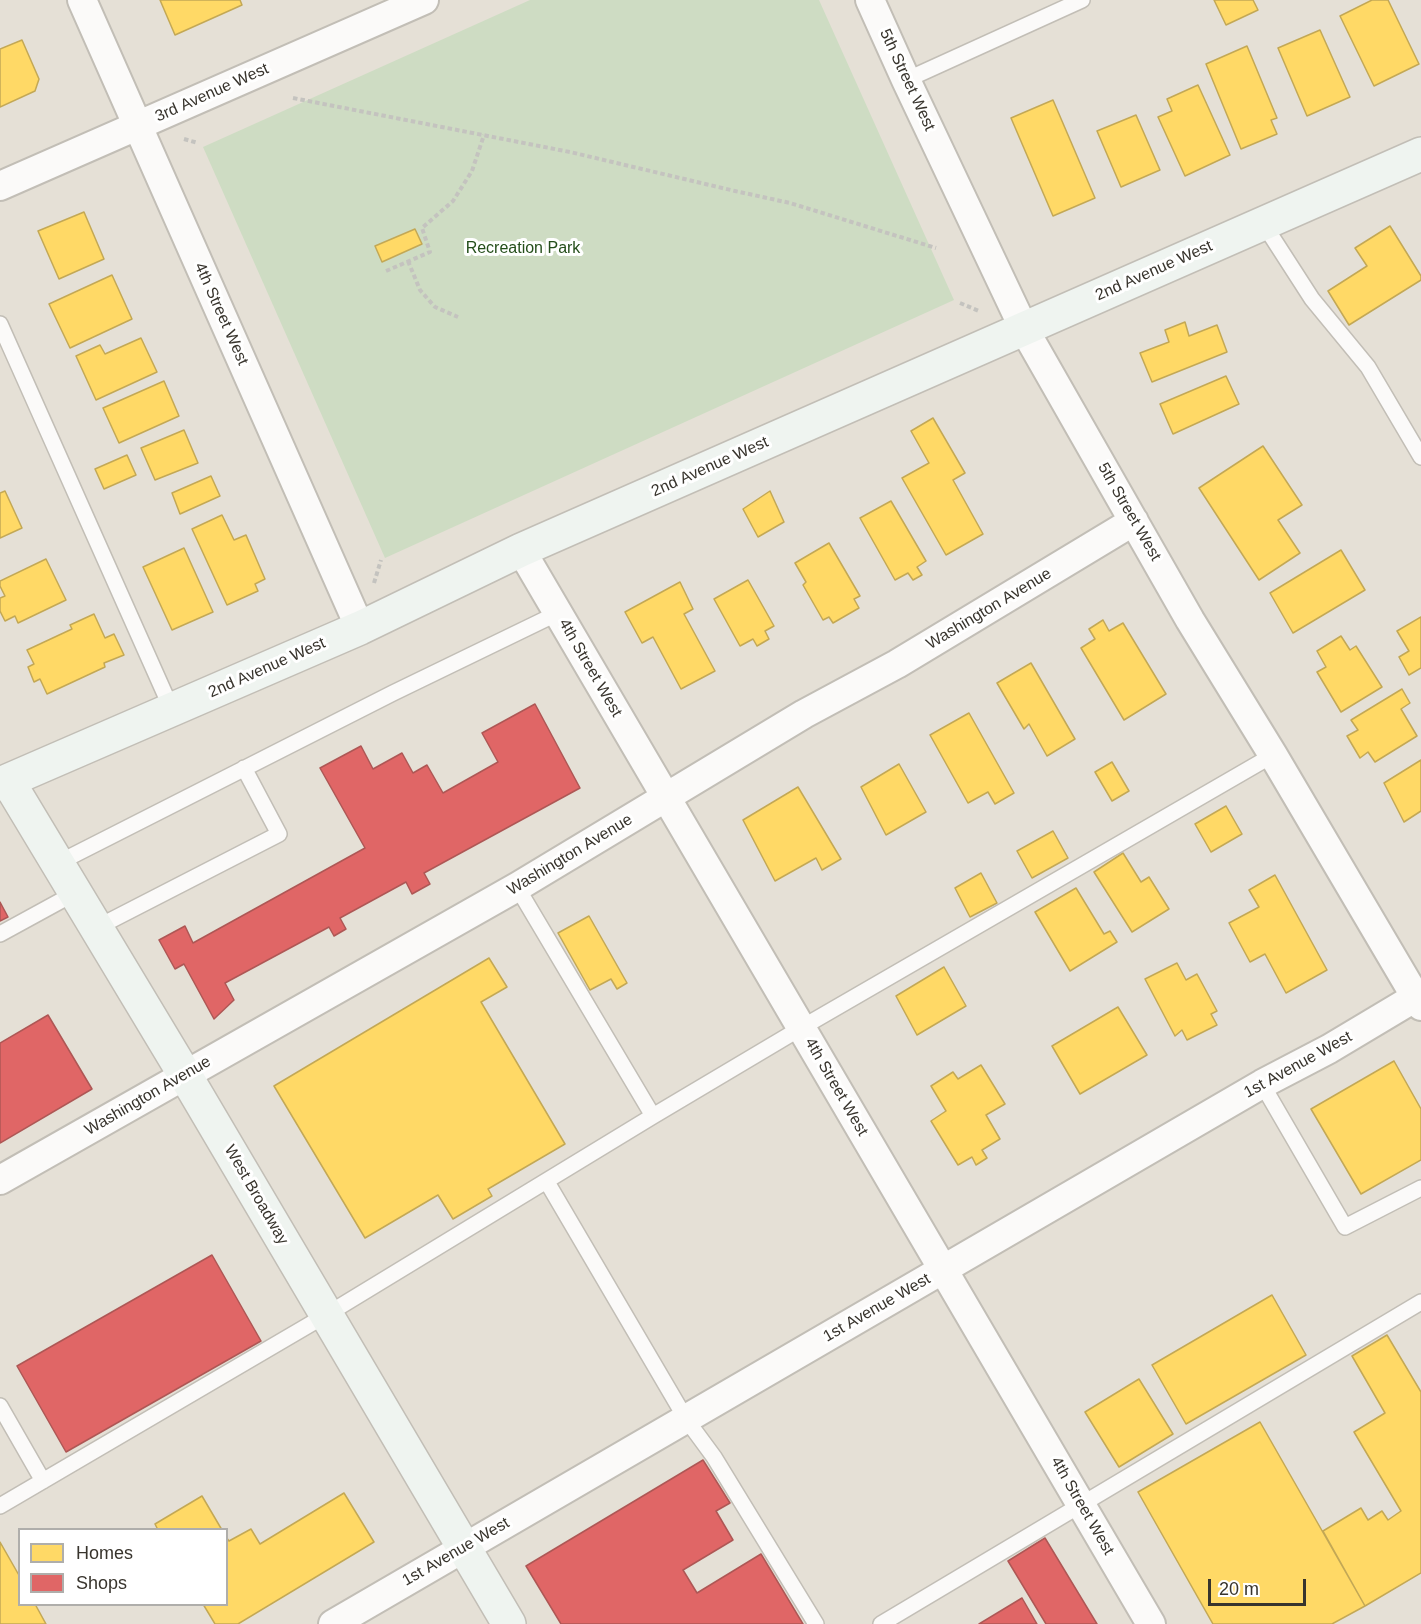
<!DOCTYPE html>
<style>
body{margin:0}
#map{position:relative;width:1421px;height:1624px;overflow:hidden;background:#e5e0d6;font-family:Helvetica,sans-serif}
canvas{display:block}
.legend{position:absolute;left:18px;top:1528px;width:210px;height:78px;box-sizing:border-box;background:#fff;border:2px solid #afaeab;margin:0;padding:8px 10px;list-style:none;font-size:18px;color:#38342d}
.legend li{display:flex;align-items:center;gap:12px;height:30px}
.legend b{width:30px;border:2px solid #afaeab}
.scale{position:absolute;left:1208px;top:1579px;width:98px;height:27px;box-sizing:border-box;border:3px solid #38342d;border-top:0;padding-left:8px;font-size:18px;line-height:21px;white-space:nowrap;color:#38342d;-webkit-text-stroke:4px #fff;paint-order:stroke}
</style>
<div id="map">
<canvas width="1421" height="1624"></canvas>
<ul class="legend">
<li><b style="height:16px;background:#ffd966"></b>Homes</li>
<li><b style="height:16px;background:#e06666"></b>Shops</li>
</ul>
<div class="scale">20 m</div>
</div>
<script>
const ctx = document.querySelector('canvas').getContext('2d');
ctx.lineJoin = 'round';
function paint(path, color) { ctx.fillStyle = color; ctx.fill(path, 'evenodd'); }
function stroke(path, color, width, dash) { ctx.strokeStyle = color; ctx.lineWidth = width; ctx.lineCap = dash ? 'butt' : 'round'; ctx.setLineDash(dash || []); ctx.stroke(path); }
function drawText(font, color, halo, rows, align = 'center') {
  ctx.font = font + ' Helvetica,sans-serif'; ctx.lineWidth = 6; ctx.setLineDash([]); ctx.textBaseline = 'middle'; ctx.strokeStyle = halo; ctx.fillStyle = color; for (const [text, x, y, turn = 0] of rows) {
    ctx.save(); ctx.translate(x, y); ctx.rotate((+turn || 0) * Math.PI / 180); ctx.textAlign = isNaN(turn) ? turn : align; if (halo) ctx.strokeText(text, 0, 0); ctx.fillText(text, 0, 0); ctx.restore();
  }
}
paint(new Path2D(`
 M530 0H819L954 300 385 558 203 147Z`), '#cedcc3');
const homes = new Path2D(`
 M160 0H240L242 5 175 35Z
 M1214 0H1253L1258 10 1226 25Z
 M1372 0H1388L1419 64 1374 86 1340 16Z
 M1320 30 1350 97 1307 116 1278 48Z
 M22 40 39 79 35 91 0 107V49Z
 M1247 46 1277 118 1271 120 1277 134 1241 149 1206 64Z
 M1198 85 1230 155 1185 176 1158 117 1172 111 1167 99Z
 M1053 100 1095 198 1053 216 1011 118Z
 M1136 115 1160 170 1121 187 1097 131Z
 M84 212 104 259 59 279 38 231Z
 M1390 226 1421 276V280L1349 325 1328 291 1367 266 1355 248Z
 M415 229 422 244 382 262 375 246Z
 M112 275 132 319 70 348 49 304Z
 M1185 322 1189 336 1217 325 1227 352 1152 382 1140 353 1169 342 1165 330Z
 M141 338 157 372 96 400 76 356 100 345 105 354Z
 M1226 376 1239 404 1173 434 1160 404Z
 M164 381 179 416 119 443 103 408Z
 M933 418 965 473 953 480 983 534 946 555 902 478 929 463 911 431Z
 M184 430 198 463 155 480 141 448Z
 M1263 446 1302 505 1278 520 1300 553 1259 580 1199 488Z
 M127 455 136 475 104 489 95 469Z
 M211 476 220 496 180 514 172 493Z
 M5 491 22 528 0 538V493Z
 M770 491 784 522 758 537 743 509Z
 M891 501 926 561 917 567 922 575 913 580 908 573 895 580 860 518Z
 M222 515 234 540 246 535 265 579 255 584 258 591 227 605 192 529Z
 M829 543 860 596 854 599 859 608 833 623 829 617 823 620 803 585 806 582 795 563Z
 M184 548 213 612 172 630 143 567Z
 M1341 550 1365 590 1293 633 1270 593Z
 M46 559 66 600 18 623 15 616 5 621 0 611V598L5 596 0 586V581Z
 M748 580 774 626 765 631 769 639 757 646 753 639 740 646 714 599Z
 M680 582 693 609 684 614 715 671 681 689 653 637 642 643 625 612Z
 M94 614 105 638 114 634 124 655 104 663 105 667 47 694 40 679 34 682 28 667 34 664 27 650 72 629 70 625Z
 M1421 617V668L1409 675 1399 657 1409 651 1397 631Z
 M1103 620 1109 631 1123 623 1166 694 1124 720 1081 648 1095 639 1089 629Z
 M1341 636 1350 650 1356 646 1382 687 1341 712 1317 672 1326 667 1317 651Z
 M1031 663 1075 739 1047 756 1029 724 1024 729 997 683Z
 M1402 689 1410 703 1401 709 1417 736 1375 762 1368 752 1360 758 1347 736 1358 730 1351 720Z
 M969 713 1014 793 995 804 988 792 968 803 930 735Z
 M1421 760V811L1404 822 1384 783Z
 M1112 762 1129 791 1112 801 1095 772Z
 M899 764 926 812 886 835 861 787Z
 M798 787 841 859 822 870 816 858 775 881 743 820Z
 M1226 806 1242 834 1211 852 1195 824Z
 M1053 831 1068 858 1032 878 1017 851Z
 M1123 853 1141 882 1149 877 1169 909 1132 932 1094 872Z
 M981 873 997 903 970 917 955 888Z
 M1275 875 1327 970 1286 993 1265 954 1250 962 1229 923 1259 907 1249 890Z
 M1076 888 1104 934 1110 931 1117 942 1070 971 1035 912Z
 M589 916 627 983 617 989 611 979 590 990 558 933Z
 M489 958 507 987 481 1002 565 1144 488 1189 492 1196 453 1219 438 1195 365 1238 274 1086Z
 M1177 963 1186 980 1197 974 1217 1011 1211 1014 1217 1025 1187 1040 1182 1030 1175 1036 1145 979Z
 M944 967 966 1006 917 1035 896 996Z
 M1118 1007 1147 1055 1080 1094 1052 1046Z
 M1394 1061 1421 1109V1160L1361 1194 1311 1109Z
 M981 1065 1005 1104 986 1115 1000 1139 982 1150 987 1158 976 1165 972 1157 958 1165 931 1121 946 1111 931 1086 953 1072 958 1079Z
 M1272 1295 1306 1355 1186 1424 1152 1365Z
 M1387 1335 1421 1392V1573L1365 1606 1323 1531 1361 1508 1368 1520 1382 1511 1388 1520 1401 1511 1354 1432 1385 1413 1352 1356Z
 M1139 1379 1173 1434 1119 1467 1085 1412Z
 M1260 1422 1365 1606 1332 1624H1213L1138 1492Z
 M344 1493 374 1542 238 1624H215L203 1604H226V1537L229 1541 251 1529 260 1544Z
 M202 1496 222 1530H158L155 1524Z
 M0 1542 20 1577V1604H35L46 1624H0Z`);
paint(homes, '#ffd966');
stroke(homes, '#c3a855', 1.5);
const shops = new Path2D(`
 M535 704 580 788 424 873 430 884 412 894 406 882 340 918 346 929 334 936 329 927 225 983 234 1000 214 1019 184 964 175 969 159 940 185 926 193 943 365 848 320 768 361 746 373 769 402 753 413 773 427 765 443 793 498 762 482 733Z
 M0 902 8 917 0 921Z
 M48 1015 92 1089 0 1143V1043Z
 M212 1255 261 1341 66 1452 17 1366Z
 M703 1460 730 1503 716 1511 733 1540 683 1570 697 1593 761 1554 803 1624H561L526 1566Z
 M1045 1538 1097 1624H1046L1008 1561Z
 M1022 1598 1037 1624H979Z`);
paint(shops, '#e06666');
stroke(shops, '#ae5755', 1.5);
const service = new Path2D(`
 M906 80 1082 0
 M1263 223 1312 299 1368 367 1421 457
 M0 324 172 710
 M58 863 393 693 558 613
 M517 887 653 1116
 M96 928 279 834 244 768
 M0 934 75 893
 M1262 1084 1345 1227 1421 1188
 M547 1182 686 1419 714 1457 816 1624
 M0 1406 43 1481
 M0 1506 326 1315 653 1116 801 1028 1273 755
 M881 1624 1421 1302`);
const minor = new Path2D(`
 M82 0 360 628
 M870 0 906 80 1024 329 1190 620 1273 755 1421 1006
 M0 186 424 0
 M521 550 1151 1624
 M0 1180 517 887 804 714 897 664 1134 521
 M333 1624 1262 1084 1329 1049 1421 994`);
const secondary = new Path2D(`
 M8 781 185 1075 509 1624
 M0 784 360 628 521 550 1421 154`);
stroke(service, '#c2beb6', 18);
stroke(minor, '#c2beb6', 32);
stroke(secondary, '#c2beb6', 36);
stroke(new Path2D(`
 M293 98 570 152 735 191 790 203 936 248
 M184 139 198 143
 M408 261 420 290 435 307 458 317
 M386 271 430 252 422 228 453 201 472 171 484 135
 M960 303 979 311
 M374 583 381 560`), '#c4c3bf', 4, [4.5, 3]);
stroke(service, '#fbfaf9', 15);
stroke(minor, '#fbfaf9', 28);
stroke(secondary, '#eff4f0', 33);
drawText('16px', '#38342d', '#fff', [
 ["5th Street West",907,80,65],
 ["3rd Avenue West",212,93,-24],
 ["2nd Avenue West",1154,271,-24],
 ["4th Street West",221,314,66],
 ["2nd Avenue West",710,467,-24],
 ["5th Street West",1129,512,60],
 ["Washington Avenue",989,609,-31],
 ["2nd Avenue West",267,668,-24],
 ["4th Street West",590,668,60],
 ["Washington Avenue",570,855,-31],
 ["1st Avenue West",1298,1065,-29],
 ["4th Street West",836,1087,60],
 ["Washington Avenue",148,1096,-30],
 ["West Broadway",256,1195,60],
 ["1st Avenue West",877,1308,-30],
 ["4th Street West",1082,1506,60],
 ["1st Avenue West",456,1552,-30]
]);
drawText('16px', '#244e1a', '#fff', [
 ["Recreation Park",523,249]
]);
</script>
